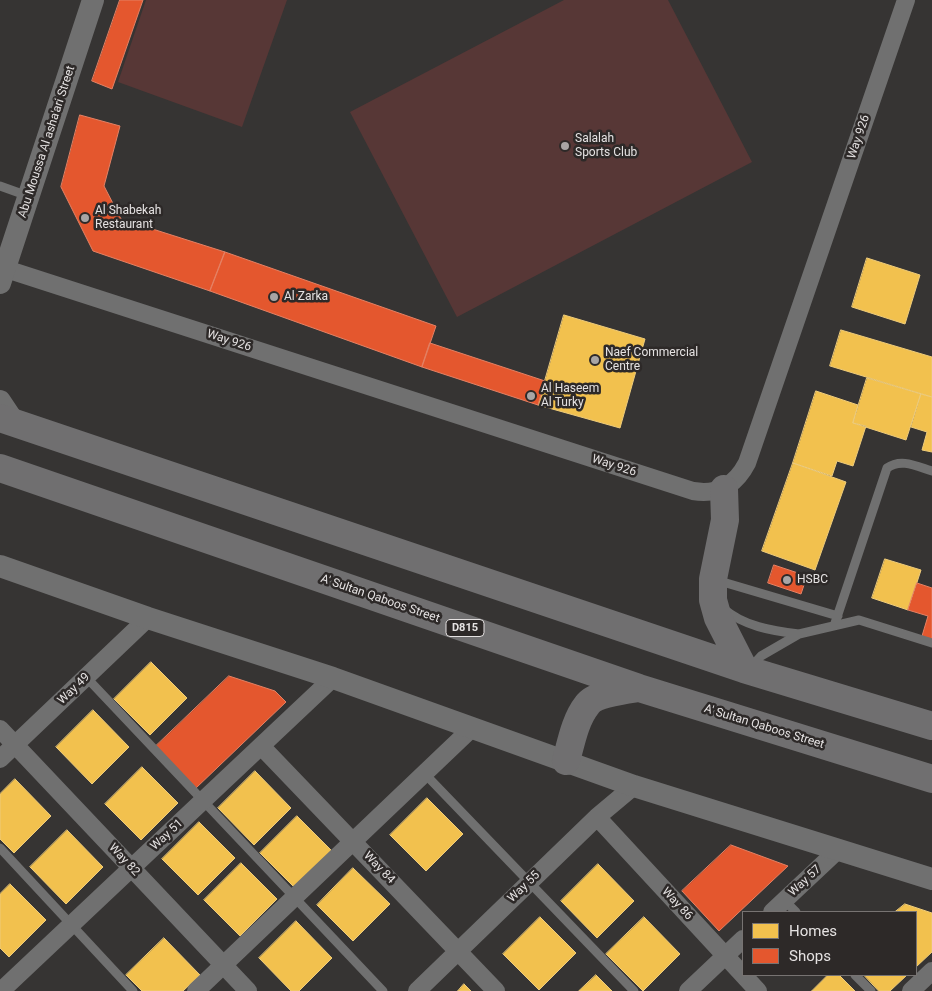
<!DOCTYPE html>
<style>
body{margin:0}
#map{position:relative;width:932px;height:991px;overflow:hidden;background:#363433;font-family:Roboto,sans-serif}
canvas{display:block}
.legend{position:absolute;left:742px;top:911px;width:175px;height:65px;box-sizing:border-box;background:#2d2928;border:1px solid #777372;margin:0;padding:6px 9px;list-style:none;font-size:15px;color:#e5e2e2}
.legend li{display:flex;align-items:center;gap:10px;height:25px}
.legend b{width:25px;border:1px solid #777372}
</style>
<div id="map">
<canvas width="932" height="991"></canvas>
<ul class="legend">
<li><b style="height:14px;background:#f2c14e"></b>Homes</li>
<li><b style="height:14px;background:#e4572e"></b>Shops</li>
</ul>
</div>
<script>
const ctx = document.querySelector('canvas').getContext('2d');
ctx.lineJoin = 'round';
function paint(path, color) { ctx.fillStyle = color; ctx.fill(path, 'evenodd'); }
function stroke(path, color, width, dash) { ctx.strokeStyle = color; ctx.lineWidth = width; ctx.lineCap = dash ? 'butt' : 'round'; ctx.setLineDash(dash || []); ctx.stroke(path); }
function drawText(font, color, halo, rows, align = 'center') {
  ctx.font = font + ' Roboto,sans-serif'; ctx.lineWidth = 5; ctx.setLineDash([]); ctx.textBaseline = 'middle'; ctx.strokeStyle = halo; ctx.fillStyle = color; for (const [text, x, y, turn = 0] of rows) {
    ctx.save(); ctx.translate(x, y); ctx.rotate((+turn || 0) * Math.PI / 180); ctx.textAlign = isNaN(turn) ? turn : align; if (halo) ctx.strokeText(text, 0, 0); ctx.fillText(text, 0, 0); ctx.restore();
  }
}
paint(new Path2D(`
 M146 0H287L242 127 118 82Z
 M564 0H668L752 162 457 317 350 112Z`), '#573736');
const homes = new Path2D(`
 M867 258 920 275 905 324 852 307Z
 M564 315 645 339 620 428 538 405Z
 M841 330 932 357V397L830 366Z
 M867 378 921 394 906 440 853 423Z
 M816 391 858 405 853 423 866 426 853 466 837 461 832 476 793 463Z
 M921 394 932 397V452L922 450 927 432 911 427Z
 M793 463 846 482 815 570 762 551Z
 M885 559 921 570 908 610 872 598Z
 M151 662 187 698 150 735 114 699Z
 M93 710 129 747 92 784 56 747Z
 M142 767 178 803 141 840 105 804Z
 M255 771 291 808 254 845 218 808Z
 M15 779 51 816 14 853 0 839V794Z
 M427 798 463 834 426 871 390 835Z
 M297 816 333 852 296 889 260 853Z
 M199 822 235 858 198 895 162 859Z
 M67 830 103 867 66 904 30 867Z
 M241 863 277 899 240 936 204 900Z
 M598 864 634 901 597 938 561 901Z
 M353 868 390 904 353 941 317 905Z
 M10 884 46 920 9 957 0 948V894Z
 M905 904 932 913V952L916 967V912H895Z
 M540 917 576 953 539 990 503 954Z
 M644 917 680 954 643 991 606 954Z
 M296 921 332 958 299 991H291L259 958Z
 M164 938 200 975 183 991H142L126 975Z
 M596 975 612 991H579Z
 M828 975H839L855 991H812Z
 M864 975H907L890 991H879Z
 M464 984 471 991H458Z`);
paint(homes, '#f2c14e');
stroke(homes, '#eecb7a', 1);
const shops = new Path2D(`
 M120 0H143L112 89 92 81Z
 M80 115 120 126 104 186 121 219 225 252 210 291 93 251 61 187Z
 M225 252 436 326 422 367 210 291Z
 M430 343 545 381 538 405 422 367Z
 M774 565 807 576 801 594 768 583Z
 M917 583 932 588V640L922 636 928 616 908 610Z
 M229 676 275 691 286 702 196 788 156 746Z
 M731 845 788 866 719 931 682 891Z`);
paint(shops, '#e4572e');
stroke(shops, '#e48164', 1);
stroke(new Path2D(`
 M0 186 28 196
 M716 580 838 616
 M723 608C743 626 772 631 799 634
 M834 626 887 468C901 458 916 466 932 471
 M751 667 761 656 799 634 859 620 932 643
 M86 677 383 991
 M425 774 634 991
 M0 848 133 991
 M785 901 796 912
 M855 975 871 991`), '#707070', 9);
stroke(new Path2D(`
 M6 269 693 491C718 495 735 486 747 463L906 0
 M0 729 248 991
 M261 746 496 991
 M0 759 148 618
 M597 817 758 991
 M772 912 838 850
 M1 991 333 678
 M196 991 471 729
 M417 991 597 817 634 786
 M688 991 743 939
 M911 991 932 971`), '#707070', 18);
stroke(new Path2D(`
 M0 283 93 0
 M0 401 14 422
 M0 566 148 618 333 678 634 786 932 879`), '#707070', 22);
stroke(new Path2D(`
 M0 418 744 669 932 726
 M0 468 639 688 932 779
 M724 489 725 520 713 579V600L718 618 744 669
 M566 761C571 743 575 720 587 705 594 694 626 690 639 688`), '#706f70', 28);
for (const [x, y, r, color] of [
 [565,146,5,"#a8a5a5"],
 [85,218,5,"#a8a5a5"],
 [274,297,5,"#a8a5a5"],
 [595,360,5,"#a8a5a5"],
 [531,396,5,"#a8a5a5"],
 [787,580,5,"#a8a5a5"]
]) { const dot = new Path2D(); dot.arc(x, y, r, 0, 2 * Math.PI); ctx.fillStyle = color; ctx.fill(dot); stroke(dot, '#2d2928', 2); }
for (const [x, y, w] of [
 [465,628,38]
]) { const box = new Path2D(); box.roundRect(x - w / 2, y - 8.5, w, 17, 4); ctx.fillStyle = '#2d2928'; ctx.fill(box); stroke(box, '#e5e2e2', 1); }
drawText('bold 11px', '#e5e2e2', null, [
 ["D815",465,628]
]);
drawText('12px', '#e5e2e2', '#2d2928', [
 ["Way 926",859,137,-71],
 ["Abu Moussa Al asha'ari Street",47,142,-72],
 ["Way 926",229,341,18],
 ["Way 926",614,466,18],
 ["A' Sultan Qaboos Street",380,599,19],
 ["Way 49",74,689,-44],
 ["A' Sultan Qaboos Street",764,727,17],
 ["Way 51",167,835,-43],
 ["Way 82",124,860,47],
 ["Way 84",379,868,46],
 ["Way 57",805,881,-43],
 ["Way 55",524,887,-44],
 ["Way 86",677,904,47]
]);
drawText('12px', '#e5e2e2', '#2d2928', [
 ["Salalah",575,139],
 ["Sports Club",575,153],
 ["Al Shabekah",95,211],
 ["Restaurant",95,225],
 ["Al Zarka",284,297],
 ["Naef Commercial",605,353],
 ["Centre",605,367],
 ["Al Haseem",541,389],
 ["Al Turky",541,403],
 ["HSBC",797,580]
], 'left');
</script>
